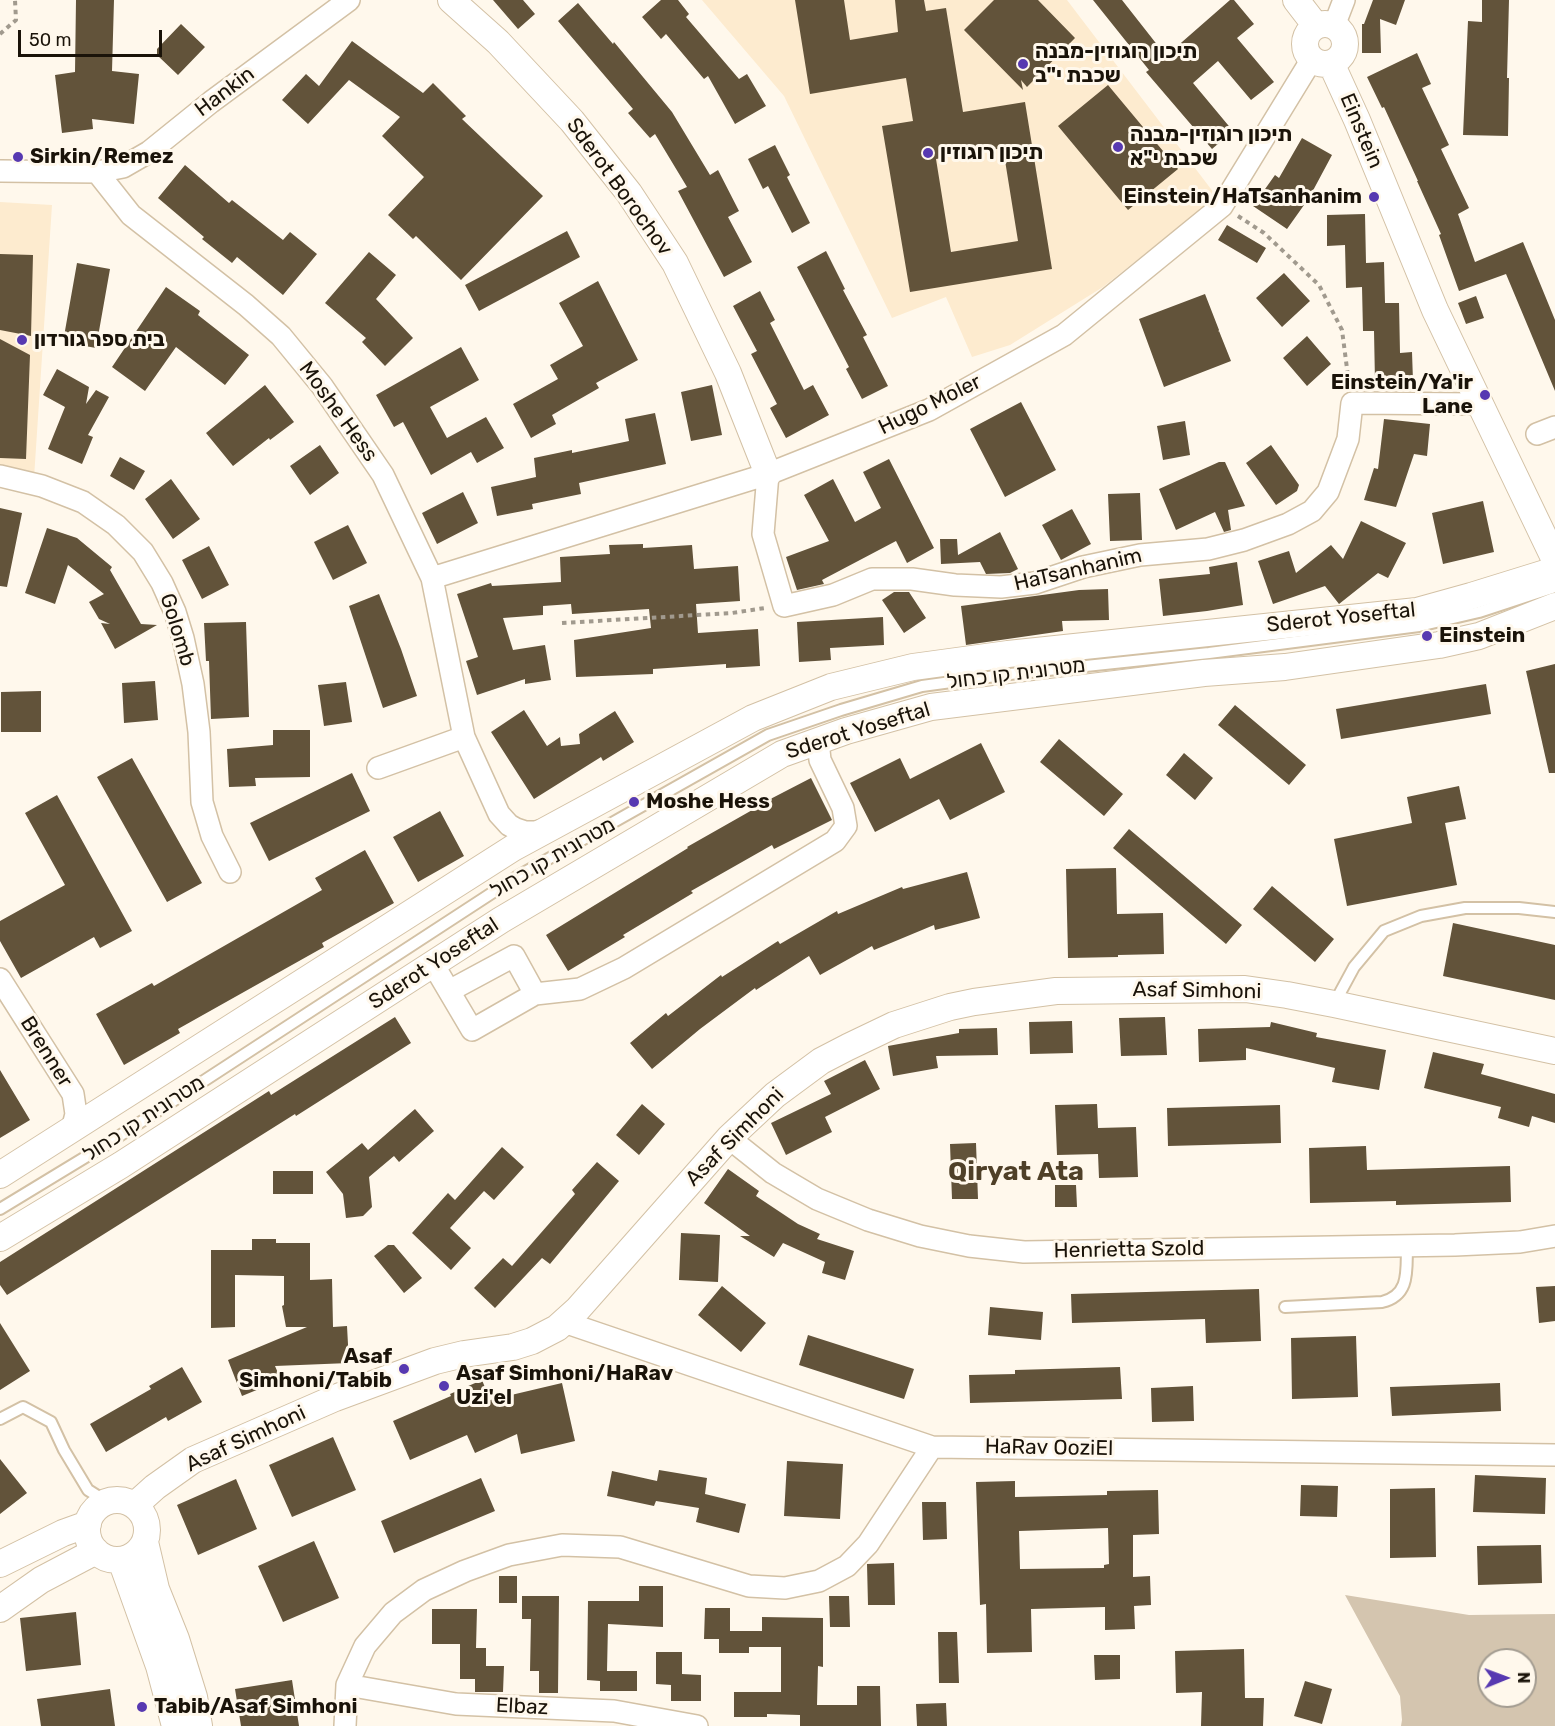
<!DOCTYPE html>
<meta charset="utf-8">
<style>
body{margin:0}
#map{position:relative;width:1555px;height:1726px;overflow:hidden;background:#fff8ec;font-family:Rubik,sans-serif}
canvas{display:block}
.north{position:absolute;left:1477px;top:1648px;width:60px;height:60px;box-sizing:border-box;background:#fff8ec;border:2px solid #a39c91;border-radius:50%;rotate:89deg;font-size:16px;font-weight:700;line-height:24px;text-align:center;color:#1a1309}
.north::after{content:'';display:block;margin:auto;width:21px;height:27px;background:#5739b1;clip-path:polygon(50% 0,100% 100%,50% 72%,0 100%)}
.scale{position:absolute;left:18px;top:30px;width:144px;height:27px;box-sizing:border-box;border:3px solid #1a1309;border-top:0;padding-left:8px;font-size:18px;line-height:21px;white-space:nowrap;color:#1a1309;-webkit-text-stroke:4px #fff8ec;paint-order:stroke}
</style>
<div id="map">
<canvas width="1555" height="1726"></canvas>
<div class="north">N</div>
<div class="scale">50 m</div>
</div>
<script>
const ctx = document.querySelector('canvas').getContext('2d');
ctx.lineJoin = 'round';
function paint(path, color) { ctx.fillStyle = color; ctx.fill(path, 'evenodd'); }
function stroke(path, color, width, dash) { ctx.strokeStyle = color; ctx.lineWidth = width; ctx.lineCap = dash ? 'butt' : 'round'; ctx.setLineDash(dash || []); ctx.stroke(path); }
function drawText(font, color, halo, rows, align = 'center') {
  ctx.font = font + ' Rubik,"Noto Sans Hebrew",sans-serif'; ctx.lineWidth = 6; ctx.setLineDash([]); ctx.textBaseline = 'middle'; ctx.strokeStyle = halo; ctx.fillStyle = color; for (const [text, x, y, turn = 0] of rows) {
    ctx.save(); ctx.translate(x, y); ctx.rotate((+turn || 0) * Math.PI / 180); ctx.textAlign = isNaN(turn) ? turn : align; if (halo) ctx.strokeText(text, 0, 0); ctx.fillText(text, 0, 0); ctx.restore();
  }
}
paint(new Path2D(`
 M702 0H1067L1214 193 1205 206 1103 287 1010 345 972 357 946 297 892 318 784 96Z
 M0 202 52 205 34 478 0 475Z`), '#fdebcf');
paint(new Path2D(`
 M1345 1595 1469 1615 1555 1614V1726H1401L1402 1720 1400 1696ZM1489 1660H1525V1696H1489Z`), '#d4c5af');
paint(new Path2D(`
 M76 0H114L112 71 139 74 134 124 92 119 93 129 62 133 55 75 75 72Z
 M493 0H523L535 14 518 29Z
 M661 0H678L689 14 686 17 739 79 747 74 766 106 735 124 708 76 704 79 666 34 661 39 642 17Z
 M795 0H844L850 40 898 32 895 0H924L926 11 946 8 963 112 1025 102 1052 269 910 292 882 126 913 121 906 78 810 94ZM1003 148 1018 241 951 252 936 159Z
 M994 0H1038L1075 38 1027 87 1021 80 1023 90 964 30Z
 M1093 0H1122L1166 56 1230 0H1234L1254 24 1237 38 1274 82 1251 100 1218 61 1193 83 1233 131 1212 149 1146 72 1149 70Z
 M1373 0H1405L1396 25 1380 19 1381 53H1362V24H1364Z
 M1482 0H1509L1507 78H1509L1508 136 1463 135 1468 21 1482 22Z
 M578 3 613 44 614 42 672 112 710 175 718 170 739 211 728 217 752 262 724 277 678 191 687 187 655 134 650 138 628 113 633 109 558 21Z
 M181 24 205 47 178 75 157 55V49Z
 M352 41 423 93 433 83 466 116 462 119 543 196 461 280 416 236 413 239 388 215 424 177 382 136 400 117 349 80 308 124 282 100 306 74 319 86Z
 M1417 53 1431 84 1422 88 1449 145 1441 149 1469 208 1458 214 1475 262 1523 242 1555 320V391L1506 274 1459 291 1439 235 1441 234 1417 181H1418L1384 107 1382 108 1367 77Z
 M1108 85 1178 169 1128 210 1058 126Z
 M1302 138 1332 155 1309 198 1287 229 1253 206 1275 175 1279 178Z
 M775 145 790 175 787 177 810 223 792 233 768 186 763 189 748 159Z
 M185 165 229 203 232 200 283 240 290 232 317 254 283 295 237 257 232 263 202 239 204 237 158 198Z
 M1365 214 1366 263 1384 262 1385 303H1399L1400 353 1412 352 1413 381 1375 382 1374 331H1363L1362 287 1346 288 1345 245 1327 246V215Z
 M1227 225 1266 248 1257 263 1218 240Z
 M567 231 580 257 479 311 465 285Z
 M826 251 845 289 843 290 867 335 863 337 888 386 862 399 846 369 849 367 797 267Z
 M369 252 396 275 376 299 413 338 385 366 362 342 366 338 325 303Z
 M0 254 33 255 31 336 0 330Z
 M77 263 110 269 96 348 63 342Z
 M1284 273 1310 301 1282 327 1256 298Z
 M598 281 638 360 596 383 599 388 552 415 556 424 531 438 513 404 558 379 550 365 583 346 559 303Z
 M166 287 200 311 198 315 249 355 225 385 176 347 145 391 112 367Z
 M760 291 775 320 770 323 804 390 813 385 829 415 786 438 770 408 777 404 751 354 757 351 733 306Z
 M1205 294 1219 330 1218 332 1219 331 1231 361 1164 387 1139 319Z
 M1476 296 1484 318 1466 324 1458 303Z
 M1307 336 1331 364 1307 386 1283 358Z
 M0 339 30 355 26 459 0 458Z
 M461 347 479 380 430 407 447 438 486 417 504 448 477 463 471 452 431 475 403 422 394 427 376 395Z
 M57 369 89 387 86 404 96 390 109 397 88 435 93 437 82 464 48 449 65 407 43 395Z
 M265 385 294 422 270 440 269 438 233 466 206 433Z
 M712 385 722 435 691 441 681 392Z
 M1021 402 1056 470 1005 497 970 429Z
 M655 413 666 464 579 483 581 494 532 504 533 509 497 516 491 487 536 477 534 458 572 450V453L629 441 625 419Z
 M1384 419 1430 424 1427 456 1414 454 1396 507 1364 500 1374 468 1378 469Z
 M1185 421 1190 455 1163 460 1157 426Z
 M320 445 339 473 310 495 290 466Z
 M1271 445 1299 485 1297 491 1276 505 1246 463Z
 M120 457 145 471 134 490 110 476Z
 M889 459 934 548 907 563 896 541 822 580 824 584 797 590 786 557 829 541 804 495 833 479 855 522 881 508 863 472Z
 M1219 462H1225L1245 506 1228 510 1231 530 1224 532 1215 512 1176 530 1159 489Z
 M171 479 200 519 173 539 145 499Z
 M463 492 478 523 437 544 422 513Z
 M1140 493 1142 540 1110 541 1108 494Z
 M1483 501 1494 552 1443 564 1432 513Z
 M0 508 22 513 7 587 0 586Z
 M1072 509 1091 544 1061 560 1042 525Z
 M1361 521 1406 543 1388 578 1378 573 1339 604 1325 586 1273 604 1258 561 1289 551 1296 573 1331 545 1343 559Z
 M348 525 367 563 333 580 314 542Z
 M47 528 77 538 112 567 110 570 141 624 157 625 115 649 101 623 110 624 99 619 89 602 104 594 68 565 55 604 25 593Z
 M1000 532 1018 569 1010 573 986 574 980 562 941 564 940 539H957L958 555Z
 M643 544V548L692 545 694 569 738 566 740 601 696 604 698 633 758 629 760 666 726 668V664L653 669V674L576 677 574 640 651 628 649 609 572 614 571 604 543 606V615L503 618 513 650 545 645 551 680 525 684V679L477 695 466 661 478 657 457 594 491 583 492 586 561 582 560 557 610 554 609 545Z
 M209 546 229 585 202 599 182 560Z
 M1237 562 1243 605 1207 611 1163 616 1159 579 1210 574 1209 567Z
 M1108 589 1109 620 1062 621 1063 631 966 645 961 606 1079 590Z
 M894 592H909L926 618 904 633 882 600Z
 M379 594 401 649 417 696 383 708 349 606Z
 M883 617 884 645 830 648 831 660 799 662 797 622Z
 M246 622 249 717 211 719 209 661H206L204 623Z
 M1555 664V773H1549L1526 671Z
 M155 681 158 720 124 723 122 683Z
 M346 682 352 722 324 726 318 685Z
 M1486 684 1491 714 1341 739 1336 709Z
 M41 691V732H1V692Z
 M1235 705 1306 765 1289 785 1218 725Z
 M524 710 547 746 560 737 561 746 580 744 579 734 615 711 634 742 603 761 601 757 534 799 491 732Z
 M273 730H310V777L255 778 256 786 229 787 227 749 273 745Z
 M1059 739 1123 794 1104 816 1040 762Z
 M981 743 1005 792 950 820 939 799 875 832 850 783 900 758 910 779Z
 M1184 753 1213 778 1195 800 1166 775Z
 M132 758 202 883 167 902 97 777Z
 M352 773 370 811 269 861 250 823Z
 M811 778 832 820 774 849 772 845 691 891 693 893 623 935 625 937 568 971 546 935 688 848 687 847 754 809 753 808Z
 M1459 786 1466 819 1445 823 1457 885 1347 906 1334 839 1412 823 1407 797Z
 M57 795 132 931 100 948 94 937 21 978 0 941V921L65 885 25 813Z
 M440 811 464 856 418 882 393 837Z
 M1129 829 1242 925 1226 944 1113 848Z
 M365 850 394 903 322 943 324 947 178 1029 180 1033 124 1065 96 1014 152 983 154 986 322 890 315 878Z
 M1116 868 1117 914 1163 913 1164 954 1118 955V957L1068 958 1066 869Z
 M967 872 980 918 935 930 934 925 874 950 872 946 820 975 809 956 756 990 755 988 700 1029 652 1069 630 1043 666 1013 668 1016 721 975 722 977 778 941 780 944 837 911 838 914 902 887 903 889Z
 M1272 886 1334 939 1315 962 1253 909Z
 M1453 923 1555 945V1000L1443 976Z
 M395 1017 411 1043 296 1116 295 1114 7 1295 0 1285V1262L269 1091 271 1095Z
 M1165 1017 1167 1055 1121 1056 1119 1018Z
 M1072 1021 1073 1053 1030 1054 1029 1022Z
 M1271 1022 1317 1033 1316 1037 1386 1050 1379 1090 1332 1082 1335 1068 1246 1048V1060L1199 1062 1198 1029 1270 1027Z
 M997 1028 998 1055 936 1056 938 1068 893 1076 888 1046 959 1033V1029Z
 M1433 1052 1484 1064 1481 1074 1555 1094V1123L1532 1116 1529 1127 1498 1118 1501 1107 1424 1088Z
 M865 1060 880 1089 825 1117 832 1132 786 1155 771 1123 831 1094 824 1081Z
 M0 1070 30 1120 0 1138Z
 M642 1104 665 1124 639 1155 616 1135Z
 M1097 1104 1098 1128 1136 1127 1138 1177 1099 1178 1098 1154 1057 1155 1055 1105Z
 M1280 1105 1281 1143 1168 1146 1167 1108Z
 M415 1109 434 1131 399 1162 394 1156 369 1177 372 1207 363 1216 346 1218 343 1194 326 1172 362 1143 368 1150Z
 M976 1143 978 1199H952L950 1144Z
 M1366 1146 1367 1170 1510 1166 1511 1202 1396 1205V1201L1310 1203 1309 1148Z
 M502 1147 524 1167 494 1200 484 1191 450 1228 471 1248 451 1270 412 1233 448 1193 455 1200Z
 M597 1162 619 1181 550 1264 542 1258 495 1308 474 1288 503 1258 512 1266 575 1194 572 1190Z
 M728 1169 759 1191 756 1196 798 1224 820 1234 817 1239 854 1251 845 1280 822 1273 825 1262 783 1243 774 1257 740 1236H750L704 1203Z
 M273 1171H313V1194H273Z
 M1055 1185H1076L1077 1207H1055Z
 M681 1233 720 1235 718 1282 679 1280Z
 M252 1239H276V1243H310V1280L332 1279 333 1327 347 1326 349 1363 275 1366 281 1380 242 1396 228 1360 307 1327H286L282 1306 284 1305V1276L235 1275V1327L211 1328V1250H252Z
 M388 1245H394L422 1278 404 1293 374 1256Z
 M722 1286 766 1323 741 1352 698 1315Z
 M1555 1286V1321L1539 1323 1536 1287Z
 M1259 1289 1261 1341 1206 1343 1205 1319 1072 1323 1071 1294Z
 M990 1307 1043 1312 1041 1340 988 1335Z
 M0 1323 30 1371 0 1390Z
 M808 1335 914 1369 904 1399 799 1365Z
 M1356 1336 1358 1397 1292 1399 1291 1338Z
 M182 1367 202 1402 168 1421 166 1417 106 1452 90 1424 151 1389 149 1386Z
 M1120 1367 1122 1399 970 1403 969 1375 1015 1374V1370Z
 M482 1380 490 1400 562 1383 575 1441 521 1454 517 1434 475 1453 467 1435 410 1460 393 1421 451 1396 450 1394Z
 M1500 1383 1501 1411 1392 1416 1390 1387Z
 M1193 1386 1194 1421 1152 1422 1151 1388Z
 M333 1437 356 1490 292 1517 269 1465Z
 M0 1459 27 1493 0 1514Z
 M787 1461 843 1464 840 1519 784 1516Z
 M659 1470 707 1478 705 1494 746 1504 739 1533 696 1522 699 1508 656 1501 654 1506 607 1496 612 1471 657 1481Z
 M1475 1475 1546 1478 1545 1514 1473 1512Z
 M481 1478 495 1511 394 1553 381 1521Z
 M236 1479 257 1529 198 1555 177 1505Z
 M1015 1481V1497L1107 1495V1491L1158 1490 1159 1534 1133 1535V1577L1150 1576 1151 1605 1134 1606 1135 1629 1105 1630V1607L1031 1609 1032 1652 987 1653 986 1604 980 1605 976 1482ZM1108 1528 1109 1564 1104 1565V1568L1020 1569 1019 1531Z
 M1301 1485 1338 1486 1337 1517 1300 1516Z
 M1435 1488 1436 1557 1390 1558V1489Z
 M922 1502H946L947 1539 923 1540Z
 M314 1541 339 1598 283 1622 258 1566Z
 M1541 1545 1542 1583 1478 1585 1477 1546Z
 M894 1563 895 1605H868L867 1564Z
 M499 1576H517V1603H499Z
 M639 1586H663V1627L608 1624 607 1671H637V1691H600V1681L587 1680 588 1601H639Z
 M522 1596H559L558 1693H539V1671H530L531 1619H522Z
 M829 1596H849L850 1627H830Z
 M705 1608H730V1631H762V1617L823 1618V1667L818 1666 817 1705H857V1686H880L881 1726H800V1715L767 1714V1717H734V1692H781V1647H749V1653H719V1639H704Z
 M432 1609H477L476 1648H486V1666H504L503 1692H475V1679H460V1644H432Z
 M76 1612 81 1665 26 1671 20 1618Z
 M938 1632H957L959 1683H939Z
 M1244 1649 1245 1698H1264L1263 1726H1201L1202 1692 1176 1693 1175 1651Z
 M656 1652H682V1674L701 1675V1701H671V1685L656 1684Z
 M1094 1655H1120V1679L1095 1680Z
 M292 1680 299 1726H241L235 1689Z
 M1305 1681 1332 1689 1322 1724 1294 1716Z
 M110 1689 115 1726H41L37 1699Z
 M946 1703 947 1726H917L916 1704Z`), '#62533a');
const service = new Path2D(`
 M1334 1004 1354 967 1384 931 1421 916 1465 908H1519L1555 912
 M0 1209 107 1144 518 876 768 735 841 710 922 686 1010 674 1209 653 1419 626 1479 612 1555 587
 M1285 1307 1382 1302C1411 1295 1406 1269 1407 1246
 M0 1419 23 1407 51 1422 64 1450 88 1490 107 1502`);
const minor = new Path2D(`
 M1334 26 1344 0
 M0 171 97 172 123 167 149 152 211 102 349 0
 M97 172 131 215 246 305 281 336 322 386 383 475 432 578 464 737 499 814 509 825 516 829 525 832H536L548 829
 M1537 434 1555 427
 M768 474 763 534 784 606 833 595 872 579H912L955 585 1001 587 1035 583 1083 567 1140 555 1208 549 1244 540 1288 524 1312 511 1328 492 1348 439 1352 403 1479 404
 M0 476 42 486 83 502 116 525 143 552 162 583 175 612 183 638 193 684 199 732 202 802 212 836 230 872
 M432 578 768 474 929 410 1064 335 1222 206 1312 59
 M378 768 464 737
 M433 964 472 1030 535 994 514 956 449 991
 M0 979 73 1094 76 1114 72 1130
 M535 994 580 989 624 968 835 841 846 826 843 808 820 760 818 741
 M729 1138 773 1173 817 1199 868 1220 920 1236 969 1246 1024 1252 1455 1245 1520 1242 1555 1236
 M564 1322 932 1447 1555 1455
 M347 1685 456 1704 614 1711 697 1726
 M345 1726 347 1685 365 1646 393 1613 424 1590 465 1571 509 1555 562 1545 620 1547 749 1586 785 1588 819 1581 847 1566 868 1544 932 1447`);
const tertiary = new Path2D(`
 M451 0 498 42 572 121 629 193 675 263 728 373 768 474
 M1296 0 1316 26
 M1305 44a20 20 0 1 1 40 0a20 20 0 1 1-40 0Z
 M1331 63 1357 120 1435 310 1555 560
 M0 1175 513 848 753 718 831 687 913 667 1008 654 1417 611 1471 596 1555 570
 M0 1238 121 1165 501 920 782 754 846 731 931 707 1204 673 1285 667 1439 645 1479 636 1555 606
 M87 1530a30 30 0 1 1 60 0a30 30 0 1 1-60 0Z
 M135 1505 155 1487 193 1460 335 1398 435 1361 464 1354 513 1347 532 1341 557 1328 577 1310 729 1138 775 1095 821 1061 848 1047 894 1025 950 1007 974 1002 1056 991 1245 989 1287 995 1334 1004 1555 1051
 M145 1542 156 1589 176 1639 194 1697 199 1726
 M121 1560 159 1666 175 1726
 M0 1564 63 1533 88 1524
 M0 1609 41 1580 96 1551`);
stroke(service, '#d3c1a5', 14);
stroke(minor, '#d3c1a5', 24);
stroke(tertiary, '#d3c1a5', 28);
stroke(new Path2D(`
 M0 34 16 20 15 0
 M1238 216 1264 233 1319 285 1342 330 1349 384
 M562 623 732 613 765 608`), '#a19a8e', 4, [4.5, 4.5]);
stroke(service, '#fff', 10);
stroke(minor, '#fff', 21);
stroke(tertiary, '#fff', 26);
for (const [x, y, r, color] of [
 [1023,64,6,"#5739b1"],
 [1118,147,6,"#5739b1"],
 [928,153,6,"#5739b1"],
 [18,157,6,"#5739b1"],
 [1374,197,6,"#5739b1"],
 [22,340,6,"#5739b1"],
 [1485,395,6,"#5739b1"],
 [1427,636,6,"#5739b1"],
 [634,802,6,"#5739b1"],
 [404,1369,6,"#5739b1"],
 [444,1386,6,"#5739b1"],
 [142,1707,6,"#5739b1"]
]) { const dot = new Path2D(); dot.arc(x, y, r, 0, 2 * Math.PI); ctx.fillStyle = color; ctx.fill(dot); stroke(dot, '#fff8ec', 2); }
drawText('bold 21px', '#1a1309', '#fff8ec', [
 ["תיכון רוגוזין-מבנה",1035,52],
 ["שכבת י\"ב",1035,76],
 ["תיכון רוגוזין-מבנה",1130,135],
 ["שכבת י\"א",1130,159],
 ["תיכון רוגוזין",940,153],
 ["Sirkin/Remez",30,157],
 ["Einstein/HaTsanhanim",1362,197,"right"],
 ["בית ספר גורדון",34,340],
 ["Einstein/Ya'ir",1473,383,"right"],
 ["Lane",1473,407,"right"],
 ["Einstein",1439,636],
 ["Moshe Hess",646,802],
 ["Asaf",392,1357,"right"],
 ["Simhoni/Tabib",392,1381,"right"],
 ["Asaf Simhoni/HaRav",456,1374],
 ["Uzi'el",456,1398],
 ["Tabib/Asaf Simhoni",154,1707]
], 'left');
drawText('21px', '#1a1309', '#fff8ec', [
 ["Hankin",225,92,-37],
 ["Einstein",1361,131,67],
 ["Sderot Borochov",619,187,54],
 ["Hugo Moler",930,405,-26],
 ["Moshe Hess",338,412,54],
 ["HaTsanhanim",1078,570,-13],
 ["Sderot Yoseftal",1341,618,-6],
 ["Golomb",177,630,73],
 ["מטרונית קו כחול",1016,674,-7],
 ["Sderot Yoseftal",858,731,-17],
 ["מטרונית קו כחול",553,858,-30],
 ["Sderot Yoseftal",434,964,-33],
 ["Asaf Simhoni",1197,991,1],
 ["Brenner",46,1052,58],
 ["מטרונית קו כחול",144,1119,-33],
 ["Asaf Simhoni",735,1137,-45],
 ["Henrietta Szold",1129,1250,-1],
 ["Asaf Simhoni",246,1439,-25],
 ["HaRav OoziEl",1049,1448,1],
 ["Elbaz",522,1707,3]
]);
drawText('bold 27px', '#4f4028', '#fff8ec', [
 ["Qiryat Ata",1016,1172]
]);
</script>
